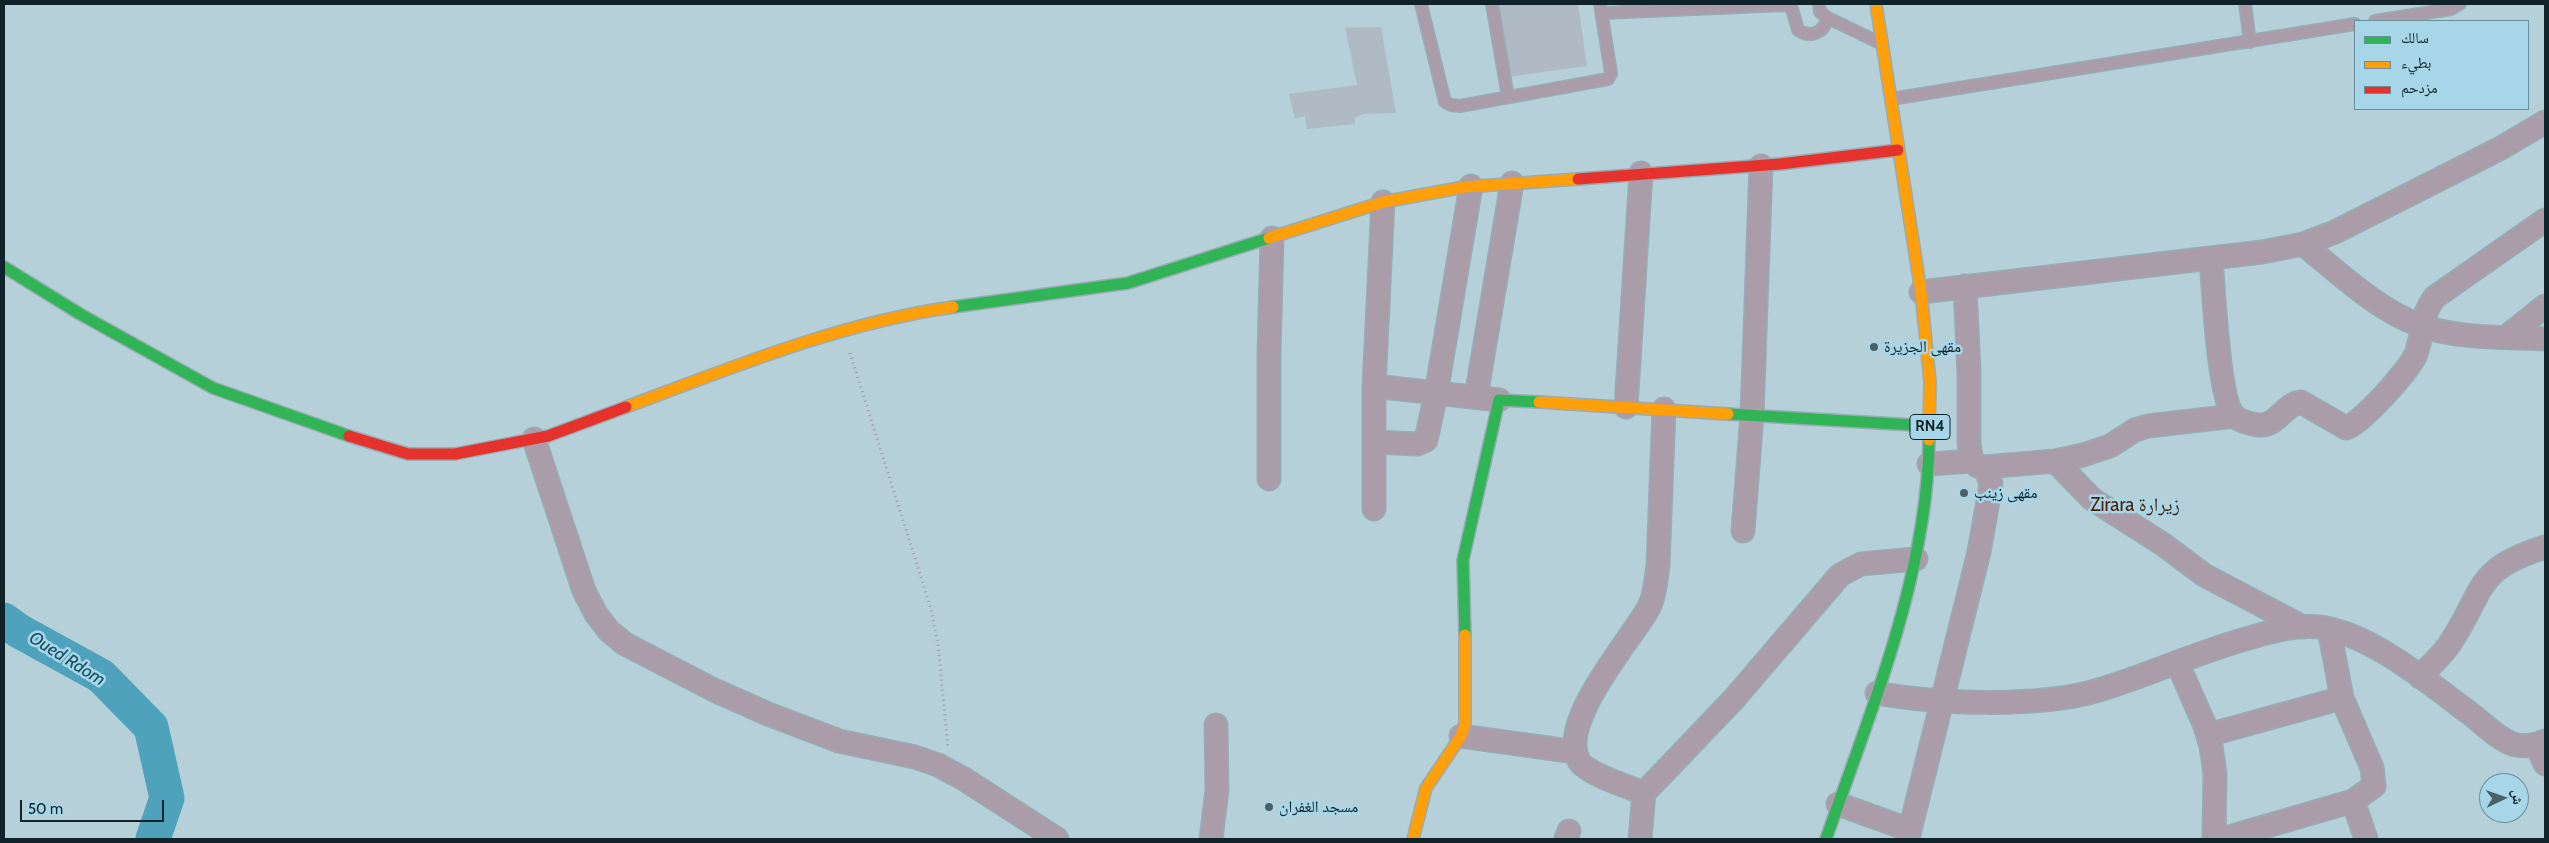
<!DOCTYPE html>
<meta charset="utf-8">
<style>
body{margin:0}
#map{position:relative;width:2549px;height:843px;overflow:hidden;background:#b6d0d9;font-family:Cabin,"Noto Naskh Arabic",sans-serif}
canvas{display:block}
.frame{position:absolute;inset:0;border:5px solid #11232a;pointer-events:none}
.legend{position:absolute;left:2354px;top:20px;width:175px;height:90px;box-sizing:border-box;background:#a7d6e8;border:1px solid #6b8e9c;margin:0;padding:6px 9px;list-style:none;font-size:15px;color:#11232a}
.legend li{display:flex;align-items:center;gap:10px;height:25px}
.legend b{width:25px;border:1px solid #6b8e9c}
.north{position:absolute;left:2479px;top:773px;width:50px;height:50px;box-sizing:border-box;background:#a7d6e8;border:1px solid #6b8e9c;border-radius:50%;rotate:87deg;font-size:14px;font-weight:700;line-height:20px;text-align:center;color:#11232a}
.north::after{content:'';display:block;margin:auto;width:18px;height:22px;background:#4b6067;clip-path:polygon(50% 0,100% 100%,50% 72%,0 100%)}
.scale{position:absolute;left:20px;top:800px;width:144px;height:22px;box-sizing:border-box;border:2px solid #11232a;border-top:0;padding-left:6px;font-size:15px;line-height:18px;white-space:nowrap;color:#11232a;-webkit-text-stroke:4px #a7d6e8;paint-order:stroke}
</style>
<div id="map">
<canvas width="2549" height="843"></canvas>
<div class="frame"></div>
<ul class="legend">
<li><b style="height:6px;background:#30b455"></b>سالك</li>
<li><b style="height:6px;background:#ff9f0a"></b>بطيء</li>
<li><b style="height:6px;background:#e5322d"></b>مزدحم</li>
</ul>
<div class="north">ش</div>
<div class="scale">50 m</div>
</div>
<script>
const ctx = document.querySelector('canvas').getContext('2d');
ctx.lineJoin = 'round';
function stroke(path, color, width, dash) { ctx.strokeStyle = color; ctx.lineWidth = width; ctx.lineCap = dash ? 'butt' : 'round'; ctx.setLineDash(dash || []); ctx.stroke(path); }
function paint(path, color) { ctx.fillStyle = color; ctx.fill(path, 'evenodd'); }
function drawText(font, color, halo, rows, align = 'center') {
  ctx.font = font + ' Cabin,"Noto Naskh Arabic",sans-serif'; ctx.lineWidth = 5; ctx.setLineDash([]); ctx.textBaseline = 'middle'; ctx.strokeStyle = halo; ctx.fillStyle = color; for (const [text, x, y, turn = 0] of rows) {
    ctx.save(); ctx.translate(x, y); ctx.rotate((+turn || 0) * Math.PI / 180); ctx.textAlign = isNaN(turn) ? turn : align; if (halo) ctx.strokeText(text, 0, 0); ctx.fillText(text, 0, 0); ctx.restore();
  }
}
stroke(new Path2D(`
 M4 620 19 631 101 676 151 727 167 798 153 839`), '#4ea2bc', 35);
paint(new Path2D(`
 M1497 4H1578L1587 66 1507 77Z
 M1381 27 1396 113 1363 114 1355 118V124L1307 129 1305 116 1295 119 1289 94 1357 85 1345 28Z`), '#afbac5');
const lane = new Path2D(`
 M1421 4 1445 102 1451 105 1460 106 1608 79 1611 74 1610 67 1600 4
 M1492 4 1508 97
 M1819 4 1820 12 1828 18 1880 43
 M2245 4 2250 42
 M1602 13 1786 5 1792 9 1798 30C1811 39 1824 32 1828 18
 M2375 21 2451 9 2460 4
 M1891 99 2355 24`);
const street = new Path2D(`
 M1383 202 1374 386 1499 400
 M2303 244C2339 273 2376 309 2419 325 2456 339 2507 337 2545 339
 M2211 258C2213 284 2219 401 2234 416 2240 421 2251 424 2259 425 2278 426 2284 404 2301 402L2346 428C2360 425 2410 369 2416 354 2424 332 2419 318 2435 297L2545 220
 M1965 286 1969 373V444L1972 461
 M1921 292 2262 252 2303 244 2335 232 2501 148 2545 122
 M2506 337 2545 306
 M1476 397 1512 183
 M1626 407 1641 173
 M534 439 584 591 596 614 609 631 625 644 714 690 768 714 839 741 915 757 938 765 964 779 1057 839
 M1374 442 1417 444 1426 440 1436 394 1471 186
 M2055 461 2092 499 2164 545 2204 575 2303 627
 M1929 464 1972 461 1977 466 1985 467 2055 461 2083 455 2110 446 2135 430 2148 426 2234 416
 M1269 479V354L1272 238
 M1374 509V386
 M1743 531 1752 415 1761 166
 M2177 662 2205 726 2211 746 2215 774 2214 839
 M2420 677C2430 666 2441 656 2449 645 2486 590 2472 570 2545 547
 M1877 693C1936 704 2040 708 2099 690 2152 674 2202 650 2256 636 2277 630 2297 625 2319 627 2371 633 2431 685 2472 715 2485 725 2500 741 2516 745 2526 747 2536 745 2545 741
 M2208 735 2342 698
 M1461 736 1576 752
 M2537 745 2545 764
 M1644 793 1733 700 1840 575 1861 564 1916 559
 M2353 801 2366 839
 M1838 804 1910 830 1908 839
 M1910 830 1979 552 1991 484 1985 467
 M1211 839 1217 790 1216 725
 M1566 839 1569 831
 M1640 839 1644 793C1629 787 1587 774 1579 761 1557 723 1630 641 1648 609 1655 597 1656 579 1658 565L1664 409
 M2222 839 2353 801 2374 786 2372 768 2342 698 2329 629`);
const fast = new Path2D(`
 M4 267 80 314 213 388 349 436
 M953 307 1128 283 1269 238
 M1728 414 1930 426
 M1465 635 1463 560 1499 400 1539 402
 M1826 839C1870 713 1928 574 1929 440`);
const slow = new Path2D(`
 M1876 4 1921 292 1930 382 1929 440
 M1269 238 1383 202 1464 187 1578 179
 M1539 402 1728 414
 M626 407C733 367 840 323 953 307
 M1413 839 1426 788 1461 736 1465 724V635`);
const jam = new Path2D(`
 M1578 179 1780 164 1898 150
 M349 436 408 454H455L548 436 626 407`);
stroke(lane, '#97acb4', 14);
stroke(street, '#97acb4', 25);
stroke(fast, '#97acb4', 14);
stroke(slow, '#97acb4', 14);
stroke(jam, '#97acb4', 14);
stroke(new Path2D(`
 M850 353 931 609 938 645 948 748`), '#9c9aa3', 3, [1, 4]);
stroke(lane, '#aa9ca8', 11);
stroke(street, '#aa9ca8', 22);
stroke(fast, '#30b455', 11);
stroke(slow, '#ff9f0a', 11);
stroke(jam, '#e5322d', 11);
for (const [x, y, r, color] of [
 [1874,347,5,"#4b6067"],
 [1964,493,5,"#4b6067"],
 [1269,807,5,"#4b6067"]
]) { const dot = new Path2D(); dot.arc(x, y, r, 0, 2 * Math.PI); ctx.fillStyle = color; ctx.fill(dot); stroke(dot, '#a7d6e8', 2); }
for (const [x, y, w] of [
 [1930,427,40]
]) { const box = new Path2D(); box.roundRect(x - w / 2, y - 12.5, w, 25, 4); ctx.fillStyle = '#a7d6e8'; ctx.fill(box); stroke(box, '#11232a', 1); }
drawText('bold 15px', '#11232a', null, [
 ["RN4",1930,427]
]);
drawText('16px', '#11232a', '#a7d6e8', [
 ["مقهى الجزيرة",1884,347],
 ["مقهى زينب",1974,493],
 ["مسجد الغفران",1279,807]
], 'left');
drawText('italic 18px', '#185063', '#a7d6e8', [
 ["Oued Rdom",67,659,32]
]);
drawText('19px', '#4e1e06', '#a7d6e8', [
 ["Zirara زيرارة",2135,505]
]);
</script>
